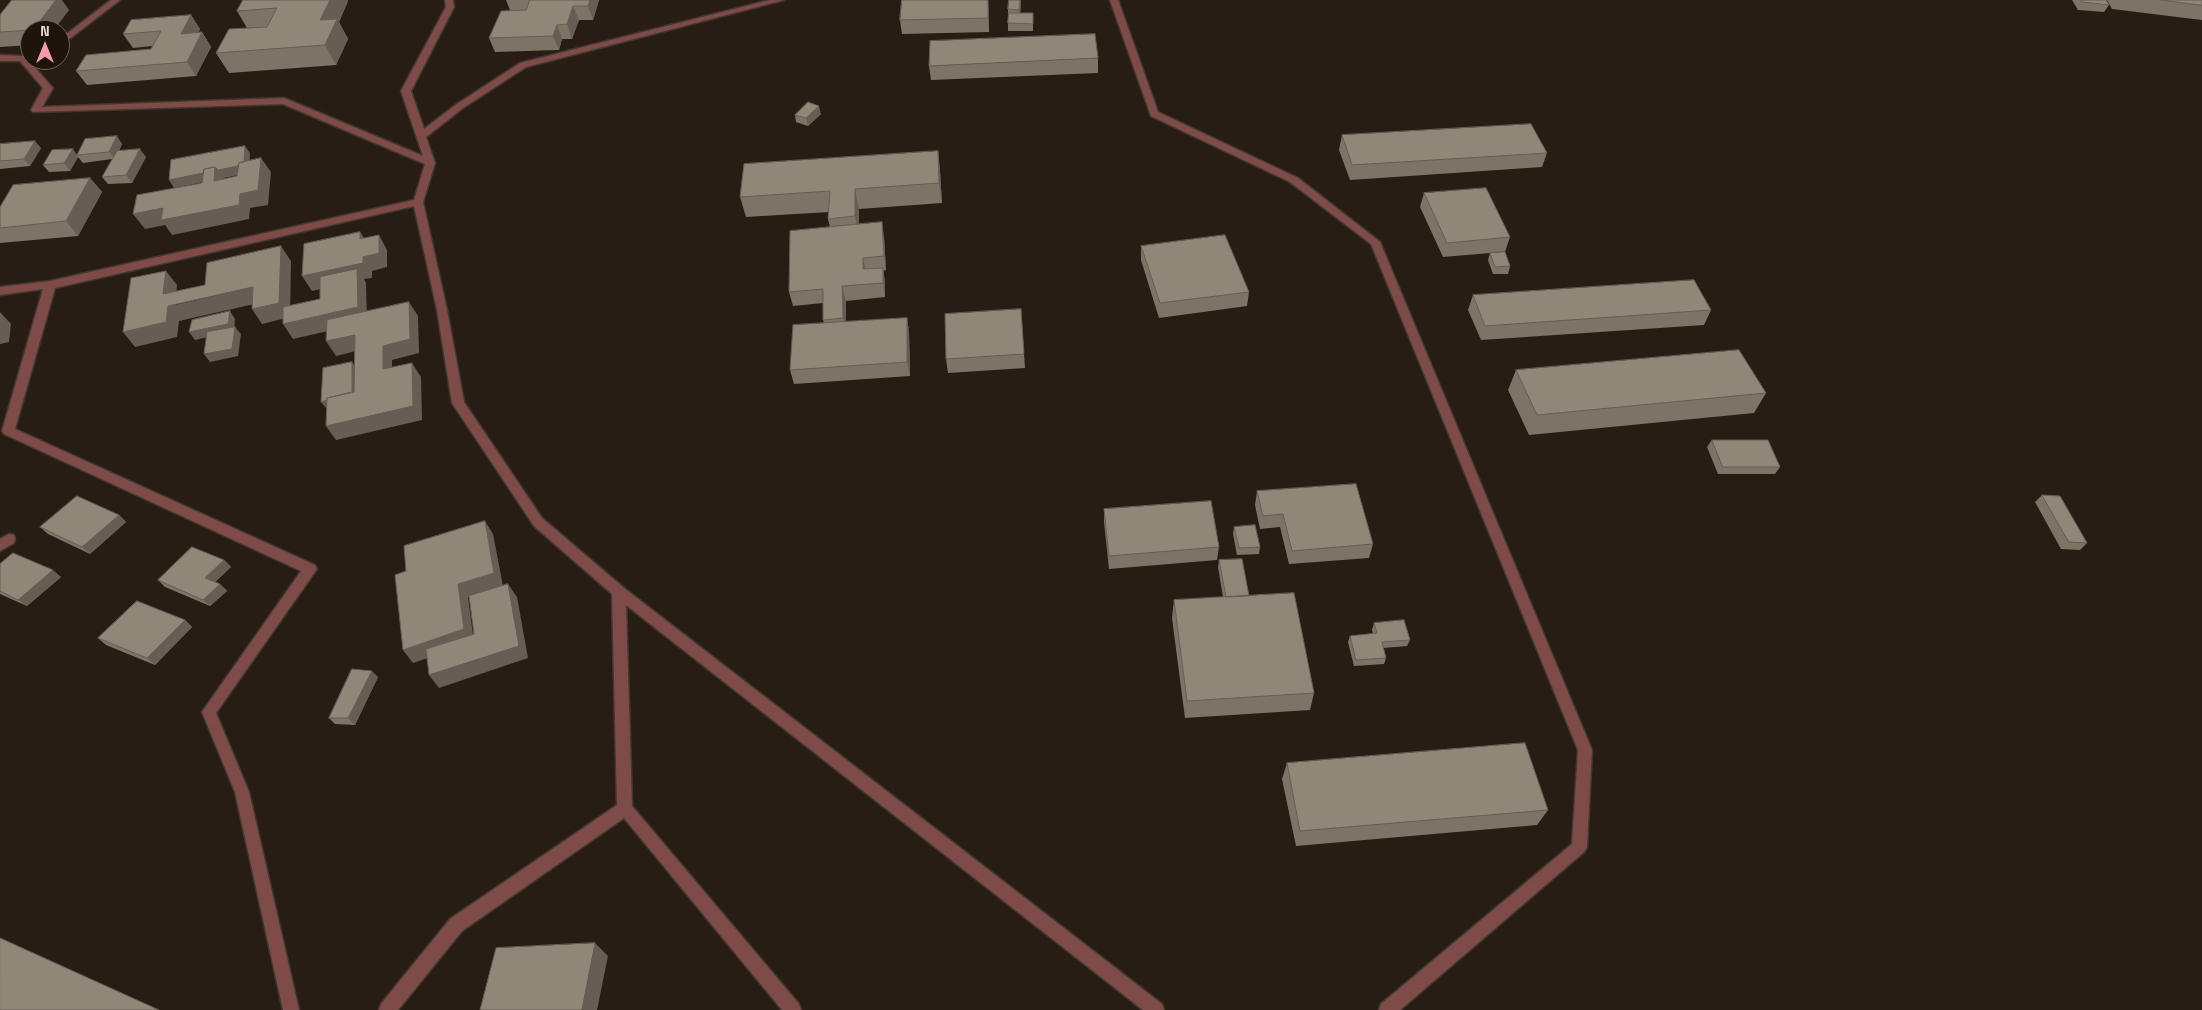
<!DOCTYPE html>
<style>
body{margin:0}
#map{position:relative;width:2202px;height:1010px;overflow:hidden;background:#271d14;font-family:"Space Grotesk",sans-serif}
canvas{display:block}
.north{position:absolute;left:20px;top:20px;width:50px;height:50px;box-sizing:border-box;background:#1e140b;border:1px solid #6c645c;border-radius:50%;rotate:0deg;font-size:14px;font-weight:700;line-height:20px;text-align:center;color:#e2dbd5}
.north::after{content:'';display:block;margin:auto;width:18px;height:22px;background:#f29aaf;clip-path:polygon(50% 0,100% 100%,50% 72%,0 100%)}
</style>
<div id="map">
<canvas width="2202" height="1010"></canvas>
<div class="north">N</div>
</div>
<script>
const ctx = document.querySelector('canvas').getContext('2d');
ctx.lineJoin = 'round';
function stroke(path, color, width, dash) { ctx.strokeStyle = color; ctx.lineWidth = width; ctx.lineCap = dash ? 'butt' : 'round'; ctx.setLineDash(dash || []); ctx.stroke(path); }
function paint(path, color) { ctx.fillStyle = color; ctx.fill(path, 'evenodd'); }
const minor = new Path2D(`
 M111 0H120L60 46V39Z
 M445 0H453L454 7 411 91 424 129 457 104 520 63 770 0H784L526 67 463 108 426 137 435 163 423 202 447 310 464 402 542 518 624 588 1162 1004 1164 1010H1143L626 605 632 806 799 1004 801 1010H782L624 818 462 931 398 1010H379L381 1004 450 919 617 805 612 594 534 526 452 403 437 310 414 206 55 288 15 429 315 565 317 569 216 713 249 792 299 1010H283L235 792 202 712 301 571 4 434 2 431 43 289 0 295V287L50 281 414 200 425 164 283 104 33 112 31 110 43 88 20 61H0V55L25 56 51 86 53 88 42 107 284 98 423 156 401 91 446 7Z
 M1110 0H1118L1158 112 1298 178 1380 242 1592 750 1587 847 1584 852 1400 1010H1379L1381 1004 1572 844 1578 750 1371 244 1290 182 1151 116Z
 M9 534 14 535 15 539 14 543 0 551V539Z`);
stroke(minor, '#41382f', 3);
paint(minor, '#7e4b48');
paint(new Path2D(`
 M506 0H599L593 20H579L572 39H562L559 50 495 52 489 38 510 10Z
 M1021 0 1020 13H1033V31H1008V9Z
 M2072 0H2106L2109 5 2104 12 2078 10Z
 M2107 0H2202V20L2112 9Z
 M348 1 339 22 348 39 336 65 229 73 216 53 247 28 237 11Z
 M69 10 30 30V45L0 47V15Z
 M989 11V32L902 34 900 20Z
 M191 15 200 29 198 33 202 32 211 47 196 76 87 85 76 71 151 49 153 46 133 48 123 34Z
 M1098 58V73L931 80 929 66Z
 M821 114 808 126 796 122 795 115Z
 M1342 135 1547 153 1542 167 1350 180 1339 150Z
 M0 144 41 148 30 166 0 169Z
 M122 144 119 151 146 157 132 183 108 184 102 177 112 159 83 163 78 157 70 171 49 172 43 165 77 154Z
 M938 151 940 171 942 203 859 209V224L884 237 886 270 883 271 885 282V297L846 301V322L907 318 909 332 910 376 794 384 790 370 824 323 823 320V303L793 306 789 292 830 227 828 219 829 212 746 217 740 197Z
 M90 178 102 192 78 236 0 243V207Z
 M1424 193 1510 237 1505 252 1491 253 1510 266 1508 274H1493L1488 260 1490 253 1443 257 1420 207Z
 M1141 246 1249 292 1247 306 1159 318 1141 260Z
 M1473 295 1711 310 1704 325 1481 340 1468 310Z
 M1021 309 1025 368 948 373 946 359Z
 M1516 370 1766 393 1754 413 1529 435 1508 390Z
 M1712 440 1780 467 1775 474H1718L1707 447Z
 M1257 491 1373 544 1369 558 1289 564 1280 527 1260 529 1255 505Z
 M2042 495 2087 543 2080 550 2061 549 2035 502Z
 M1104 509 1219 547 1217 560 1109 569 1104 522Z
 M119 515 126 522 90 554 48 534 40 527Z
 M1234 527 1260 547 1259 554 1237 555 1233 534Z
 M224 560 231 567 215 582 220 584 227 591 210 606 165 587 158 580Z
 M1219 560 1249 596 1314 693 1310 710 1185 718 1172 618 1174 600 1223 597 1218 567Z
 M0 564 61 577 27 606 0 594Z
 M185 620 192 627 155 665 106 645 98 638Z
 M1374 623 1410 640 1407 646 1383 648 1386 658 1384 664 1354 666 1348 642 1350 636 1373 634 1372 630Z
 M378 677 355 725 335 724 329 718Z
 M1287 763 1548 810 1537 825 1296 846 1282 779Z`), '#7d7468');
paint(new Path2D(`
 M56 0H62L69 10 54 30H33Z
 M330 0H348V1L339 22 348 39 336 65 325 45 320 20Z
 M590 0H599L593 20 588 6Z
 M988 0 989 11V32L988 18Z
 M1021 0V6L1020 17 1019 10Z
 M573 6 579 20 572 39 567 24Z
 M191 15 200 29 190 48 181 34Z
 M557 25 562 39 559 50 553 36Z
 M202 32 211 47 196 76 187 62Z
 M819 106 821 114 808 126 806 118Z
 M117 136 122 144 115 159 109 152Z
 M35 141 41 148 30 166 24 159Z
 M245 146 250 153 249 173 223 178 225 181H214V180L174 188 169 180 215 167Z
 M73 149 78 157 70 171 64 163Z
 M140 149 146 157 132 183 126 175Z
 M938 151 940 171 942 203 939 183Z
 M261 158 271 172 268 205 250 208 249 219 172 235 165 225 145 229 133 214 240 194Z
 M90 178 102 192 78 236 66 221Z
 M855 189 859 209V237L855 216Z
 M882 222 884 237 886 270 884 256Z
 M360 232 369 246 360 239Z
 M379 235 387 250V267L372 271V278L364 279 366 283 367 322 293 339 283 324 357 281 312 291 302 276 363 257Z
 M281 246 291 261 290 317 262 324 252 309Z
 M863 258 866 272 863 269Z
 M883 268 885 282V297L883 283Z
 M166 271 177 285 175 305 253 287 263 302 179 321 177 337 135 347 123 332 163 294Z
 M842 286 846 301V332L843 318Z
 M409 302 418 316 419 353 392 360V384L383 369V346Z
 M230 311 235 319 234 331 195 340 189 332Z
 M0 312 11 324 9 342 0 344Z
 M907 318 909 332 910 376 907 362Z
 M235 327 241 334 238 356 210 362 204 354Z
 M355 335 364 349 336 356 326 341Z
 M352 362 357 369V402L327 409 321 402Z
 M412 363 421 377 422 420 336 440 326 426Z
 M119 515 126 522 90 554 82 547Z
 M485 521 493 534 503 586 468 597 474 642 413 663 403 650 458 584Z
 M224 560 231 567 212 585 205 578Z
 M53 570 61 577 27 606 18 600Z
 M220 584 227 591 210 606 203 600Z
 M508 584 517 597 528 658 439 688 429 675 519 646Z
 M185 620 192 627 155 665 147 658Z
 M372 671 378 677 355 725 348 718Z
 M595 943 608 956 597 1010H582Z`), '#665e55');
const building = new Path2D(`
 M12 0H56L33 30 0 32V15Z
 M243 0H330L320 20 337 19 325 45 216 53 229 29 267 27 277 8 237 11Z
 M530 0H590L588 6H573L567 24 557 25 553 36 489 38 501 11 526 10Z
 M902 0H988V18L900 20Z
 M1009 0H1020L1019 10 1008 9Z
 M2081 0H2106L2109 5 2083 2Z
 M2161 0H2202V5Z
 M1009 13H1033V24L1008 23Z
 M191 15 181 34 202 32 187 62 76 71 86 55 151 49 161 31 123 34 131 20Z
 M1095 34 1098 58 929 66 930 41Z
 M808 102 819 106 806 118 795 115Z
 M1531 124 1547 153 1352 165 1342 135Z
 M117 136 109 152 77 155 85 139Z
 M35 141 24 159 0 161V144Z
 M245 146 244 162 239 163 238 166 218 170 215 167 204 169 203 173 169 180 171 160Z
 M73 149 64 163 43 165 52 150Z
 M140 149 126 175 102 177 117 151Z
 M938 151 939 183 855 189V216L828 219 830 191 740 197 744 164Z
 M261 158 258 190 240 194 239 205 161 220 163 208 133 214 137 195 202 183 204 169 215 167 214 181 237 176 239 163Z
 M90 178 66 221 0 228V207L13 185Z
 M1486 188 1510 237 1447 243 1424 193Z
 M882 222 884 256 863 258V269L883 268V283L842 286 843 318 823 320V289L789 292 790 231Z
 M360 232V239L379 235V253L363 257V263L302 276 304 244Z
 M1225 235 1249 292 1160 303 1141 246Z
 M281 246 279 303 252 309 253 287 168 306 166 322 123 332 131 278 166 271 163 294 205 285 207 263Z
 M1505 252 1510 266 1495 267 1490 253Z
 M357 269 358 307 283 324V307L320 299V277Z
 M1694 280 1711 310 1485 326 1473 295Z
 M409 302 410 339 383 346V369L412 363 413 406 326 426 327 398 354 392 355 335 326 341 327 320Z
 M1021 309 1024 354 946 359 945 314Z
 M230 311 228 324 189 332 192 320Z
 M907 318V362L790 370 793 325Z
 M235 327 232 349 204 354 207 332Z
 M1739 350 1766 393 1537 415 1516 370Z
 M352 362V392L327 398V400L321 402 323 368Z
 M1712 440H1768L1780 467H1723Z
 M1356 484 1373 544 1292 551 1283 514 1263 516 1257 491Z
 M2042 495 2060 496 2087 543 2069 542Z
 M77 496 119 515 82 547 40 527Z
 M1211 501 1219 547 1109 556 1104 509Z
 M485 521 494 573 458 584 464 629 403 650 395 575 406 571 404 546Z
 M1255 525 1260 547 1239 548 1234 527Z
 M192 547 224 560 205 578 220 584 203 600 158 580Z
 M13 553 53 570 18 600 0 591V564Z
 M1242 559 1249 596 1226 597 1219 560Z
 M508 584 519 646 429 675 426 649 474 634 469 596Z
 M1294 593 1314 693 1187 701 1174 600Z
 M137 601 185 620 147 658 98 638Z
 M1404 620 1410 640 1382 642 1386 658 1356 660 1350 636 1377 633 1374 623Z
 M352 669 372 671 348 718H329Z
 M1525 743 1548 810 1300 831 1287 763Z
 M0 938 159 1010H0Z
 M595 943 582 1010H480L496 948Z`);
paint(building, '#918779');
stroke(building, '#665e55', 1);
</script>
